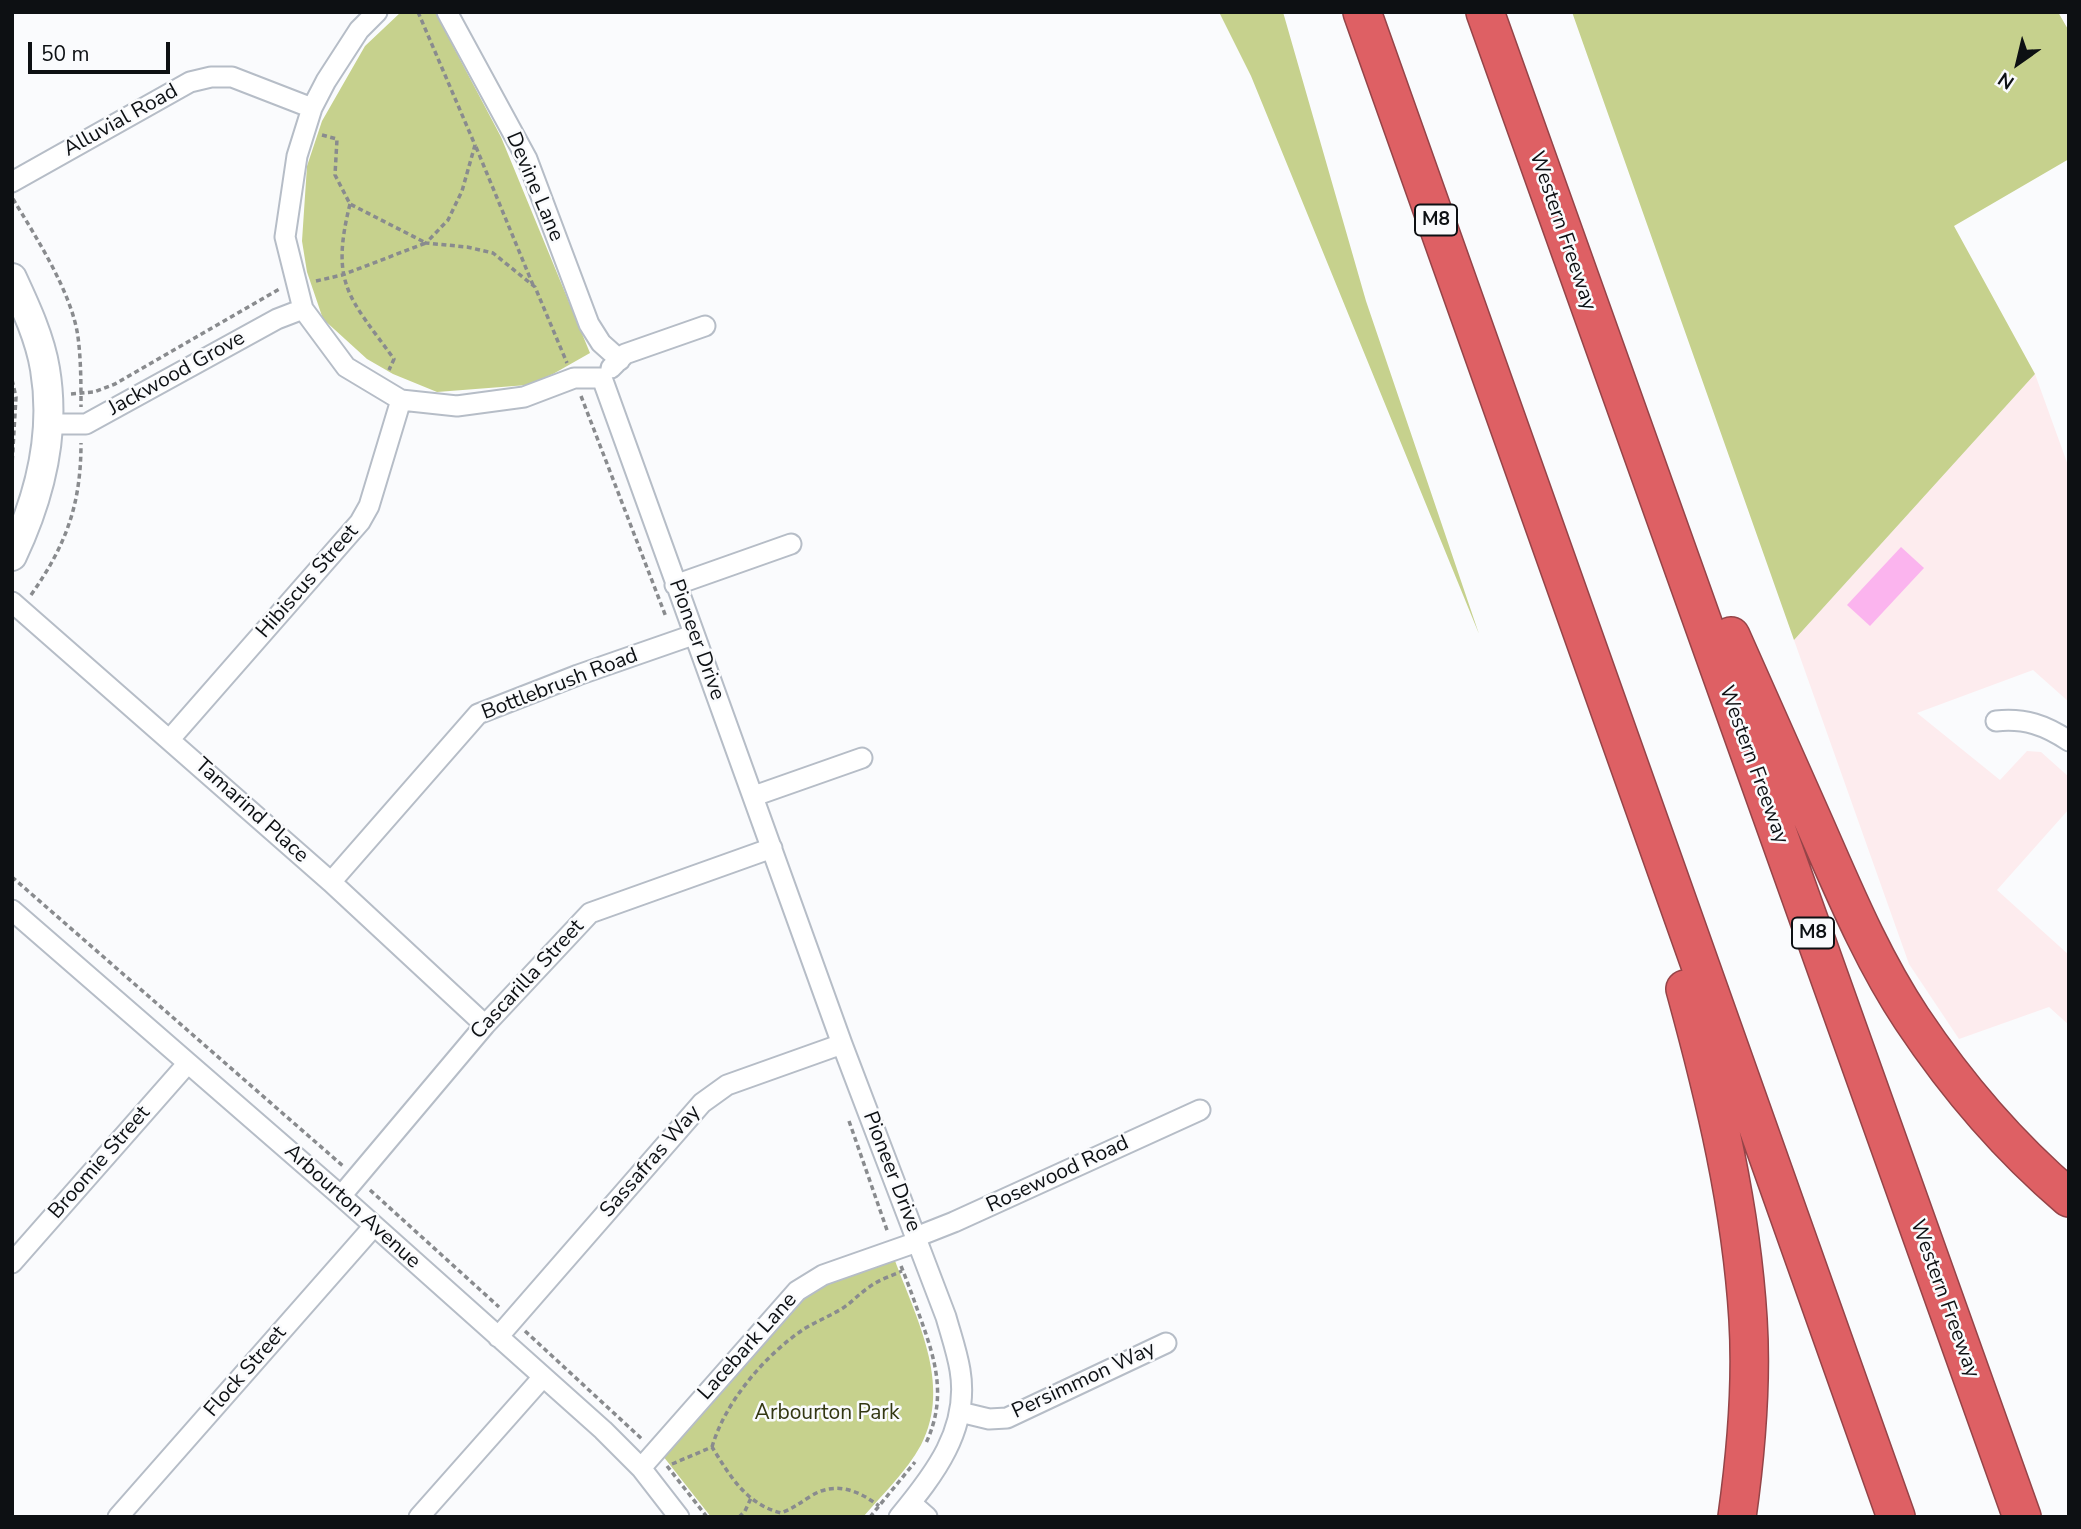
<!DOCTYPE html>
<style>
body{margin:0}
#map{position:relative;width:2081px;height:1529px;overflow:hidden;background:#fafbfd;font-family:"Nunito Sans",sans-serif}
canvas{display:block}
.frame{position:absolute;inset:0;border:14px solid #0d1013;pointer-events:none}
.north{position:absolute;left:1983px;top:28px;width:70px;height:70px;-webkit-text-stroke:5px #fafbfd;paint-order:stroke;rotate:214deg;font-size:19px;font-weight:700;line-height:28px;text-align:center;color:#0d1013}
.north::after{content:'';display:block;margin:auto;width:24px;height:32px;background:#0d1013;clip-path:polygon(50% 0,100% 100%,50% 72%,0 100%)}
.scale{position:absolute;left:28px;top:42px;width:142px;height:32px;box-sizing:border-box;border:4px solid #0d1013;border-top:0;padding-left:9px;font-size:21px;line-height:24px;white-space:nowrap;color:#0d1013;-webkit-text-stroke:5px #fafbfd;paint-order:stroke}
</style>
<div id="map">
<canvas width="2081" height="1529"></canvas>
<div class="frame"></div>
<div class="north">N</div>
<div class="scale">50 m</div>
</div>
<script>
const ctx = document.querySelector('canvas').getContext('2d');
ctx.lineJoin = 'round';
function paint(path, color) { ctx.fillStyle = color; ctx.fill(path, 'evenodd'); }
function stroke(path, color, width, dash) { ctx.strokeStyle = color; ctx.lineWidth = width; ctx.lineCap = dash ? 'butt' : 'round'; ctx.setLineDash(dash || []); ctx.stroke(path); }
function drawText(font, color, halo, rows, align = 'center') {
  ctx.font = font + ' "Nunito Sans",sans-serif'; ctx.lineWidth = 5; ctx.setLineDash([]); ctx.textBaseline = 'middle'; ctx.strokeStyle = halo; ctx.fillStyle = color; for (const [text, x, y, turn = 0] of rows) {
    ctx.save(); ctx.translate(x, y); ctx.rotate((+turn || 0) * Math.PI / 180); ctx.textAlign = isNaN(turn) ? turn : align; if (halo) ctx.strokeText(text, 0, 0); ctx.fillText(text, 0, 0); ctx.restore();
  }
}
paint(new Path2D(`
 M2035 374 2069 468V702L2033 670 1917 713 2000 780 2027 751 2041 752 2069 777V809L1997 890 2069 955V1025L2049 1007 1959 1039 1909 964 1794 640Z`), '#fdecee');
paint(new Path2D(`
 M401 12H435L501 137 590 353 553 374 527 385 437 392 393 374 367 359 323 319 307 272 302 241 307 166 322 121 365 46Z
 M1219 12H1283L1366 301 1479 634 1251 76Z
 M1572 12H2058L2069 31V159L1954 226 2035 374 1794 640Z
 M894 1258C915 1316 953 1384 921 1445 906 1472 883 1494 863 1517H711L663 1456 809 1291 827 1281Z`), '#c6d18d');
paint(new Path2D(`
 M1901 547 1924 568 1870 626 1847 605Z`), '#fbb4ee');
const street = new Path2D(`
 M377 12 359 30 326 81 312 108 297 156 285 237 303 309 346 367 401 400 457 406 524 397 574 378H602L842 1044 946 1317C951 1335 957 1352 960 1370 970 1429 934 1475 899 1517
 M447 12 527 159 589 324 601 343 620 360
 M12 182 190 82 211 77H232L312 108
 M611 368 625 354 705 326
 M48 424H86L277 319 303 309
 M675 585 791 544
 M12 602 331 882 485 1025
 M1996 721C2025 718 2045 725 2069 741
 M170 739 360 522 369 506 401 400
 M754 796 862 758
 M331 882 478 714 578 675 693 635
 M12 910 341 1196 603 1430 641 1468 679 1517
 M341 1196 485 1025 590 913 772 848
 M916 1237 954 1222 1200 1110
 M12 1263 188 1063
 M498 1337 702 1103 727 1085 842 1044
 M960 1412 989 1419 1007 1418 1166 1343
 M641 1468 797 1291 823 1275 917 1242
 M911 1503 927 1517
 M118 1517 374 1226
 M419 1517 543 1377`);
const secondary = new Path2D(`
 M12 278C25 306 40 338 45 369 56 434 40 497 12 556`);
const highway = new Path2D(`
 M1362 12 1896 1517
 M1485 12 2022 1517
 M1731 636C1759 699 1787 762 1815 825 1844 891 1872 959 1912 1019 1956 1085 2008 1146 2069 1198
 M1685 989C1715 1098 1741 1206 1748 1319 1752 1384 1746 1453 1737 1517`);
stroke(street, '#b6bdc7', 23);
stroke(secondary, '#b6bdc7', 32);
stroke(highway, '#954448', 40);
stroke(new Path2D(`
 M418 12 475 145 462 191 448 220 426 243 467 247 493 253 535 287 567 363
 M322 135 337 139 335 175 350 204 426 243
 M476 147 533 285
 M13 199C36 237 72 293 78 337 81 360 81 384 81 407
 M350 204C330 284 349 297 394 359L389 370
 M316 281 342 275 426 243
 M12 380 16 397 12 465
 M71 394 94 392 115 384 281 288
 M581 396 666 617
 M31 595C66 545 81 505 81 443
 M12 877 343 1166
 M849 1121 888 1233
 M370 1190 499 1307
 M901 1266C908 1283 914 1300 920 1317 936 1361 947 1398 926 1443
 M525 1331 643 1440
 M712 1447C725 1402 765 1355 804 1329 817 1321 830 1316 843 1308 852 1302 859 1294 868 1288 878 1280 891 1276 902 1271
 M672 1464 712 1447C730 1476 746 1504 781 1513 792 1509 800 1503 811 1496 835 1481 858 1490 879 1506
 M667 1466 707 1517
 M739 1517 745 1511 751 1498
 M870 1517 915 1462`), '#898b8e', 3.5, [5, 3.5]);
stroke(street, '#fff', 19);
stroke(secondary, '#fff', 28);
stroke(highway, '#de6064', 37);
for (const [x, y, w] of [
 [1436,220,42],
 [1813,933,42]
]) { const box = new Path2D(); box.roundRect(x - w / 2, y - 15.5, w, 31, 5); ctx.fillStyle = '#fafbfd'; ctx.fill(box); stroke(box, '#0d1013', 2); }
drawText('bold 19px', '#0d1013', null, [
 ["M8",1436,220],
 ["M8",1813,933]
]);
drawText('21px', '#0d1013', '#fafbfd', [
 ["Alluvial Road",121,121,-29],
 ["Devine Lane",534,187,67],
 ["Western Freeway",1562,231,71],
 ["Jackwood Grove",177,374,-29],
 ["Hibiscus Street",308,582,-49],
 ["Pioneer Drive",696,640,70],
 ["Bottlebrush Road",560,685,-21],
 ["Western Freeway",1753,765,70],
 ["Tamarind Place",251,811,42],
 ["Cascarilla Street",528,980,-47],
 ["Sassafras Way",651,1162,-49],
 ["Broomie Street",100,1163,-49],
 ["Pioneer Drive",891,1172,69],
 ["Rosewood Road",1058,1175,-25],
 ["Arbourton Avenue",352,1207,42],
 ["Western Freeway",1944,1299,70],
 ["Lacebark Lane",748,1347,-48],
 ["Flock Street",246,1372,-49],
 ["Persimmon Way",1084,1381,-25]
]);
drawText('21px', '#333712', '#fafbfd', [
 ["Arbourton Park",827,1414]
]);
</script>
